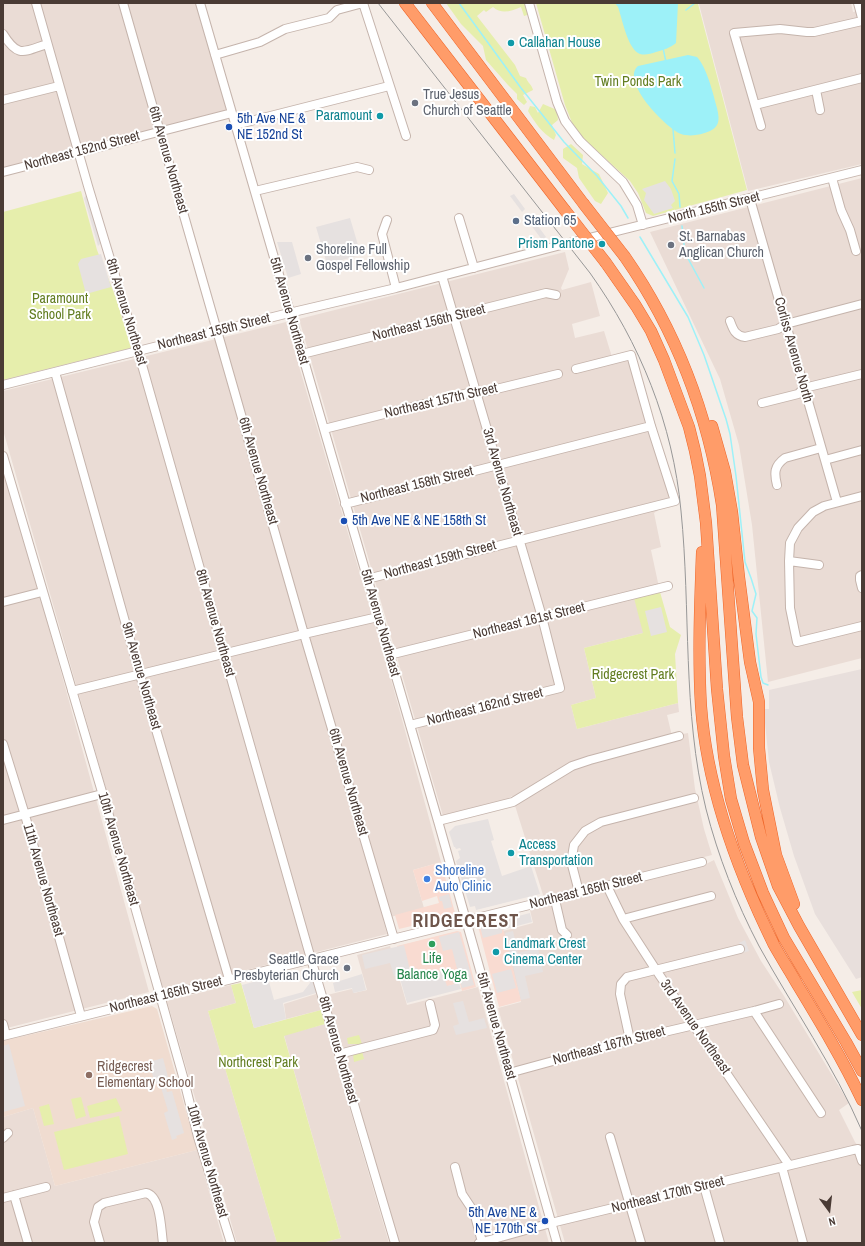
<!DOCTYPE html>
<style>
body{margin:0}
#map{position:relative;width:865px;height:1246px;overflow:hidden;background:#f5ede7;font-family:"Archivo Narrow",sans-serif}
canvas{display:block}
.frame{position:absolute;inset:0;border:4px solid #4a3b35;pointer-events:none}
.north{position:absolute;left:809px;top:1190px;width:40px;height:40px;-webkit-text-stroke:3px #fff;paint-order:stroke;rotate:165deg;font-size:11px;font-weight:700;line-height:16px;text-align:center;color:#4a3b35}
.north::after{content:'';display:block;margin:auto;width:14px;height:18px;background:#4a3b35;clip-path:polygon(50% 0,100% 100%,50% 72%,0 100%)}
</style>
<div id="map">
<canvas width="865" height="1246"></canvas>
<div class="frame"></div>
<div class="north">N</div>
</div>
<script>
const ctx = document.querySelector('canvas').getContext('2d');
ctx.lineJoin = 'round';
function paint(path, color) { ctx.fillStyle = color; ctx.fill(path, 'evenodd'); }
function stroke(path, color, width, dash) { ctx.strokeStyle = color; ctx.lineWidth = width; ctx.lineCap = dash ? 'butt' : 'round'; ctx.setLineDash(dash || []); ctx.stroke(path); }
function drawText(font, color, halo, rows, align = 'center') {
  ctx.font = font + ' "Archivo Narrow",sans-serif'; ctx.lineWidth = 4; ctx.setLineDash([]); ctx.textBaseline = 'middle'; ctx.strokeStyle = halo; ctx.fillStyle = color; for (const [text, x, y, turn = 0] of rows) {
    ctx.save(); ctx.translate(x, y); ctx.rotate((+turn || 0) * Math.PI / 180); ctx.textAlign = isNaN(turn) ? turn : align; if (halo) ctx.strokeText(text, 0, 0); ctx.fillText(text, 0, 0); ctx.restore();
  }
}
paint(new Path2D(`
 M3 3H196L232 113 3 172Z
 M704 3H851L853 12 862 10V164L748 191 699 4Z
 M862 178V658L768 682 752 525 739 445 720 379 650 232Z
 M565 252 569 269 561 288 562 290 591 282 600 316 572 324 575 338 604 331 612 357 633 350 677 498 654 513 661 547 651 550 660 592 643 633 584 648 596 698 571 705 577 729 678 703 679 712 667 715 672 736 688 733 695 789 704 829 712 855 544 898 512 796 503 802 443 816 299 319Z
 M286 322 392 683 441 862 413 870 424 908 383 919 387 934 164 991 3 430V391Z
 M3 470 42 603 149 992 3 1029Z
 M714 860 738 918 761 961 784 996 849 1103 839 1110 855 1142 862 1151V1243H565L498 1008 521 1002 503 931 533 923 530 910 704 865Z
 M390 946 407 1005 478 987 549 1243H399L327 995 352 989 354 993 367 990 357 955Z
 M231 985 236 1003 208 1011 277 1243H237L167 1001Z
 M316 994 321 1010 286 1019 284 1004Z
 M325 1024 389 1243H326V1242L341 1238 284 1035Z
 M33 1108 55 1186 197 1150 224 1243H3V1117Z`), '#eadcd5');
paint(new Path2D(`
 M441 862 455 913 453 916 399 929 395 915 439 903 437 896 422 901 413 870Z
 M501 920 521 1001 499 1007 478 926Z
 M457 931 461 932 476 987 462 991 460 983 411 995 397 946Z`), '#f9dbd1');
paint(new Path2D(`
 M862 669V977L856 979 815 914 794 856 780 808 769 762 764 713 765 709H769V690Z`), '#e8dfdc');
paint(new Path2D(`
 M152 1006 157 1009 197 1150 55 1186 33 1108 3 1117V1041Z`), '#f0dcd0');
paint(new Path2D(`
 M446 3H525L528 12 527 15 524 16 521 7C511 11 502 15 493 7L486 12 484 10 477 16 515 65 520 76 526 78C528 83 532 85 533 90L523 95 527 102 524 105 517 99V94L508 85 486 60 483 46 461 24Z
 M536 3H702L698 4 747 190 653 216 646 213 638 193 630 181 583 138 573 125 565 105Z
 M543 104 557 110 558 120 552 125 556 135 554 140C542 133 535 123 528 111L530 106 535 107 538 113Z
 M571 144 583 155 582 164 599 174 608 193 601 204 595 201 579 178 577 168 563 158V149Z
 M81 191 97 250 116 298 131 348 3 380V212Z
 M660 592 670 627 681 635 675 654 678 703 577 729 571 705 596 698 584 648 643 633 634 598Z
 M241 983 254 1028 321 1010 325 1024 284 1036 341 1238 326 1242V1243H277L208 1011 236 1003 231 985Z
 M862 990V1009L852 992Z
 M359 1035 362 1044H348L347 1038Z
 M360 1051H362L364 1059 354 1062 353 1055 359 1053Z
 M81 1097 86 1116 76 1119 71 1099Z
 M116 1098 122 1111 90 1118 87 1106Z
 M49 1104 54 1124 44 1126 39 1107Z
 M119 1116 128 1154 64 1170 54 1132Z`), '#e6eeac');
paint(new Path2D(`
 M665 181 671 189 675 201 671 205 673 208 654 214 644 200 646 193 642 189Z
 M88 192 102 242 98 246 84 198Z
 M514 194 525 209 522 212 510 196Z
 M350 218 361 255 327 264 316 227Z
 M532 218 546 237 542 240 528 221Z
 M277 242H292L301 274 288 278Z
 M101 254 111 287 86 294 78 264 81 259Z
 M661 607 667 632 651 636 645 611Z
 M488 819 494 840 491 841 502 876 531 866 540 894 476 910 475 906 470 907 456 861 460 858 458 851 461 850 460 848 456 849 455 847H454L449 832 455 826Z
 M449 894 452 907 444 909 442 901H440L439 897Z
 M530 913 532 922 502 930V933L483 938 480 926Z
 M513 931 518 953 538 948 543 972 525 976 530 998 521 1000 505 933Z
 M459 932 474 985 462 988 452 949 443 951 439 937Z
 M745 940 749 951 742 953 739 943Z
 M404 945 410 970 417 968 419 976 442 971 447 986 459 983 461 989 407 1003 399 975 394 976 390 963 365 969 362 955Z
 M511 969 516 988 497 993 492 974Z
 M312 972 316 993 283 1003 286 1019 254 1028 242 985 268 978 274 1000 303 992 310 983 308 976Z
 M362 974 366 990 353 993 352 988 335 992 333 983Z
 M463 1001 469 1022 484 1018 487 1028 456 1035 453 1026 459 1024 453 1003Z
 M9 1044 25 1106 3 1112V1046Z
 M163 1058 168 1077 163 1078 167 1092 172 1091 184 1133 176 1136 177 1138 172 1140 164 1113 168 1111 160 1084H155L149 1062Z`), '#e6e1e0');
paint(new Path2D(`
 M615 3H678L676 43C670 48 663 50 656 52 650 54 643 56 638 53 627 46 622 18 618 7Z
 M688 55 697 57C707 68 713 93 717 108 719 117 721 126 710 131 701 135 690 137 681 134 666 128 620 81 638 66Z`), '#9df1f8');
stroke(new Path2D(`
 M459 3 521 88 564 142 597 176 621 206 628 218
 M686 10 695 3
 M663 48 666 62
 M673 129 675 153
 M675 159 672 181 679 194 680 207
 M682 226 685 253 704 288
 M640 237 688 317 704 355 726 419 730 434 736 476 745 562 751 578 756 594 752 611 757 618 756 634 761 677 763 683 768 685`), '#9df1f8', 1.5);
const minor = new Path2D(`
 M36 3 88 186 140 358 309 952 395 1243
 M123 3 304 634 394 939
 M200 3 438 821 557 1243
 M363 3 406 136
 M529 3 557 102 565 121 580 141 623 182 637 205 643 225
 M858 3 862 18
 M3 34C18 58 23 52 47 44
 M215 55 260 42 285 29 329 18 337 10 363 3
 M816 90 820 110
 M3 100 59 86
 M755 105 862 78
 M235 125 389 86
 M761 126 734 33 780 29 807 32H814L862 21
 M3 172 232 113
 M832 178 841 210 850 230 856 251
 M255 191 357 167 369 170
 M750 199 837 502
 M459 218 474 268
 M387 220 382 234 396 288
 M730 321C733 329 735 336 745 337L778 329 786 324 862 304
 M302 354 546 293 556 295
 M55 372 140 675 229 979
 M3 385 289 313 396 288 565 244 862 170
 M762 403 798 394 804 388 862 374
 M324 429 476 391 484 392 558 374
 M3 456 115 836 184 1080 198 1137 231 1243
 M825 460 862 450
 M777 485C774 473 774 466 785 458L821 448
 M862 496 824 506 813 512 798 528 790 543 789 561 790 608 797 642 862 626
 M345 504 651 426
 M789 561 819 565
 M862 575 860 576V580L862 588
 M367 579 675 501 651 426 631 355 576 369
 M3 602 42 592
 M389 655 668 586
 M72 691 304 634 378 617
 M410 725 560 688 542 617 442 276
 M3 744 25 815 81 1016
 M3 820 102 794
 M438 821 513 802 572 766 590 760 679 736
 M607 886 623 919 656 970 789 1165
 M579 892 572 865V857L574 845 585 831 601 822 694 798
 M555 900 562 930 567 935
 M623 919 711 896
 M754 1011 821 1113
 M3 1024 6 1035
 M3 1036 702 862
 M630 1040 620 994 621 984 627 977 740 949
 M339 1054 433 1030 435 1025 430 1004
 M509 1073 630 1040 754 1011 779 1004
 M610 1137 641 1243
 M3 1138 8 1133
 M455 1167 462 1194 474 1212 482 1242
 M782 1167 803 1243
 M704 1186 720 1243
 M14 1195 28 1243
 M3 1198 46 1187
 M100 1243 94 1222 98 1207 104 1203 146 1193C161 1196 161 1230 163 1243
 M479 1243 551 1223 853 1150 858 1149 862 1161`);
const highway = new Path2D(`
 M405 3 564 209
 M432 3 583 203
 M625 257C677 332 708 414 722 505L737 717 743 765 761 837 778 886 799 926 862 1035
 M606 263 636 306 651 331 664 360 689 427 695 451 700 476 706 523 717 689 724 756 731 799 744 843 763 893 784 938 846 1042 862 1071
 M712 426 725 472 732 512 739 577 750 662 759 702V748L763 790 776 855 794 904
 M702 552C700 604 698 655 701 706 707 788 738 872 774 945 781 958 790 971 797 984 820 1022 843 1060 862 1100`);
stroke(minor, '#c5b4ac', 10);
stroke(highway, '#ef6528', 12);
stroke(minor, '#fff', 8);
stroke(highway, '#ff9c69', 11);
stroke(new Path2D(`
 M378 3 590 273C640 343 673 424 681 511 691 610 682 711 706 809 718 856 736 902 759 946 793 1008 834 1066 862 1131`), '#979797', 1);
const highwayBridge = new Path2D(`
 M583 203 625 257
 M564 209 606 263`);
stroke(highwayBridge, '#ef6528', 12, []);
stroke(highwayBridge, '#ff9c69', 11);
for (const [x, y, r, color] of [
 [511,43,4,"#0f9aa8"],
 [415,103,4,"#6b7280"],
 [380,116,4,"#0f9aa8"],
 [229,127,4,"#1a4fb4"],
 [516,221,4,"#5c6f8a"],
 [602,244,4,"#0f9aa8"],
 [671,245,4,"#6b7280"],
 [308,258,4,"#6b7280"],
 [344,521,4,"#1a4fb4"],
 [511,853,4,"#0f9aa8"],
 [427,879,4,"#3f7fe0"],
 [432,944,4,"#2e9e5b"],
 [496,952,4,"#0f9aa8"],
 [347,968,4,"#6b7280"],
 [89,1075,4,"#8d6e63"],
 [545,1221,4,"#1a4fb4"]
]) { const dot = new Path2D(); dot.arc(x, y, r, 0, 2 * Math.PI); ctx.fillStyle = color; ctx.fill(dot); stroke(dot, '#fff', 1.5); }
drawText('14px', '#0d838f', '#fff', [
 ["Callahan House",519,43],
 ["Paramount",372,116,"right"],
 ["Prism Pantone",594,244,"right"],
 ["Access",519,845],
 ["Transportation",519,861],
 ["Landmark Crest",504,944],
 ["Cinema Center",504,960]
], 'left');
drawText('14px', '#627d20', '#fff', [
 ["Twin Ponds Park",638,82],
 ["Paramount",60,299],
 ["School Park",60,315],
 ["Ridgecrest Park",633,675],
 ["Northcrest Park",258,1063]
]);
drawText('14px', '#5b616d', '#fff', [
 ["True Jesus",423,95],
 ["Church of Seattle",423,111],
 ["St. Barnabas",679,237],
 ["Anglican Church",679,253],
 ["Shoreline Full",316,250],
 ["Gospel Fellowship",316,266],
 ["Seattle Grace",339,960,"right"],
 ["Presbyterian Church",339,976,"right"]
], 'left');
drawText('14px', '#164399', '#fff', [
 ["5th Ave NE &",237,119],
 ["NE 152nd St",237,135],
 ["5th Ave NE & NE 158th St",352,521],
 ["5th Ave NE &",537,1213,"right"],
 ["NE 170th St",537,1229,"right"]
], 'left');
drawText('14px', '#4a3b35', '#fff', [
 ["Northeast 152nd Street",82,151,-15],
 ["6th Avenue Northeast",168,160,74],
 ["North 155th Street",714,208,-14],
 ["5th Avenue Northeast",289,311,74],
 ["8th Avenue Northeast",126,312,73],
 ["Northeast 156th Street",429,323,-14],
 ["Northeast 155th Street",214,332,-14],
 ["Corliss Avenue North",793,350,74],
 ["Northeast 157th Street",441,401,-13],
 ["6th Avenue Northeast",258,471,74],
 ["3rd Avenue Northeast",502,482,74],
 ["Northeast 158th Street",417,485,-14],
 ["Northeast 159th Street",440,560,-15],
 ["Northeast 161st Street",529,621,-14],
 ["8th Avenue Northeast",215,623,74],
 ["5th Avenue Northeast",380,623,74],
 ["9th Avenue Northeast",141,676,74],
 ["Northeast 162nd Street",485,707,-14],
 ["6th Avenue Northeast",348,782,74],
 ["10th Avenue Northeast",118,849,74],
 ["11th Avenue Northeast",43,880,74],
 ["Northeast 165th Street",586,891,-14],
 ["Northeast 165th Street",166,995,-14],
 ["5th Avenue Northeast",496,1026,74],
 ["3rd Avenue Northeast",695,1027,55],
 ["Northeast 167th Street",609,1046,-15],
 ["8th Avenue Northeast",338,1050,74],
 ["10th Avenue Northeast",207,1161,74],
 ["Northeast 170th Street",668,1195,-14]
]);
drawText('14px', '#4e5e75', '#fff', [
 ["Station 65",524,221]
], 'left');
drawText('14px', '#366cbe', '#fff', [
 ["Shoreline",435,871],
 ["Auto Clinic",435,887]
], 'left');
drawText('14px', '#27864d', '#fff', [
 ["Life",432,959],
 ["Balance Yoga",432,975]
]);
drawText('14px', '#785e54', '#fff', [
 ["Ridgecrest",97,1067],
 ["Elementary School",97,1083]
], 'left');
ctx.letterSpacing = '1px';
drawText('bold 18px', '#6e554b', '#fff', [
 ["RIDGECREST",466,922]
]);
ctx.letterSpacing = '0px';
</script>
